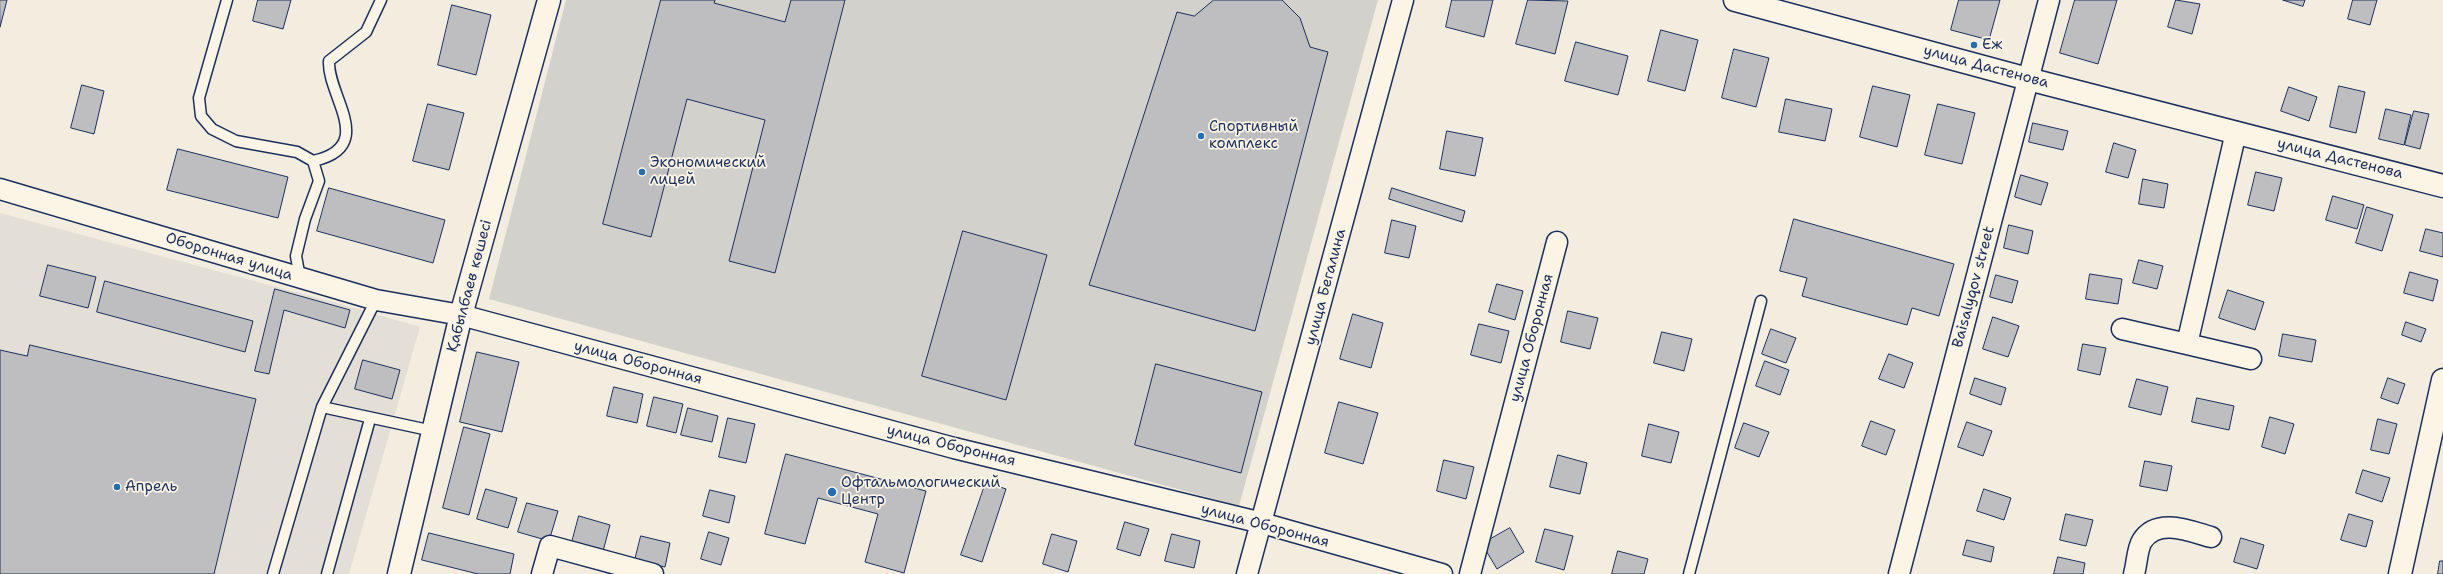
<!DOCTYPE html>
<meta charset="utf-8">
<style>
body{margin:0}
canvas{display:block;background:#f3ede0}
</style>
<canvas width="2443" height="574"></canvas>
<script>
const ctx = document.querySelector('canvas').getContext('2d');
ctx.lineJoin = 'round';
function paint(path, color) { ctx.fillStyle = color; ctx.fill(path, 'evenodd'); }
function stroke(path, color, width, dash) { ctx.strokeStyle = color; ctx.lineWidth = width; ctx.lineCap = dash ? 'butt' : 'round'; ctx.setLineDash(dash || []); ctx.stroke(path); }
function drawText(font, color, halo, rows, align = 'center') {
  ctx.font = font + ' "Shantell Sans",sans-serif'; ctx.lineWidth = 3.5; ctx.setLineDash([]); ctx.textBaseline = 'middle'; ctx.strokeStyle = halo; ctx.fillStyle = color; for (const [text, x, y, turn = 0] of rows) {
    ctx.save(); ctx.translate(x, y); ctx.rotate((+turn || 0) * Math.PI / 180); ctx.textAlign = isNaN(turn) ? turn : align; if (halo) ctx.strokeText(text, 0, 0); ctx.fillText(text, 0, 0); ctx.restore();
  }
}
paint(new Path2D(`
 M0 213 359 309 420 327 349 574H0Z`), '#e3dfd6');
paint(new Path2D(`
 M566 0H1378L1239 506 489 299Z`), '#d3d1cc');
const building = new Path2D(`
 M0 0H7L0 27Z
 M258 0H291L283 29 253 21Z
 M661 0H715L714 3 785 22 791 0H845L775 273 729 261 765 120 687 99 651 237 603 224Z
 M1214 0H1282L1300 18 1310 47 1328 52 1255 331 1089 285 1177 12 1194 16Z
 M1452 0H1493L1484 37 1446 27Z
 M1528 0 1568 1 1555 54 1516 44Z
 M1959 0H2000L1989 40 1951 30Z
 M2075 0H2117L2098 64 2060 53Z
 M2176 0 2200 4 2192 34 2168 27Z
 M2283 0H2305L2303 6Z
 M2353 0H2377L2370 25 2348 19Z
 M452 5 491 15 476 75 438 65Z
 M1661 30 1698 40 1685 91 1648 81Z
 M1576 42 1628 56 1618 95 1565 81Z
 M1734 49 1769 58 1756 107 1722 98Z
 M82 85 104 91 94 134 71 128Z
 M1873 86 1910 95 1897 147 1860 137Z
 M2339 86 2365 92 2356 133 2330 127Z
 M2289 87 2317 97 2309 121 2281 111Z
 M1786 99 1832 109 1825 141 1779 132Z
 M428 104 464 113 449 170 413 161Z
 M1938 104 1975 113 1962 164 1925 155Z
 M2386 109 2411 115 2404 145 2379 139Z
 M2414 111 2429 114 2420 149 2405 145Z
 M2033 123 2068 131 2063 150 2029 142Z
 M1447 131 1483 138 1475 176 1440 169Z
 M2114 143 2136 150 2128 178 2106 172Z
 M178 149 288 177 278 218 167 190Z
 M2256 172 2282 178 2274 211 2248 205Z
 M2021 175 2048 183 2041 205 2015 197Z
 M2143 179 2168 184 2164 208 2139 204Z
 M329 188 445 220 433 263 317 231Z
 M1392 188 1465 211 1462 222 1389 199Z
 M2333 196 2364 205 2357 229 2326 220Z
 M2367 207 2393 215 2382 251 2356 243Z
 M1794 219 1954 264 1939 316 1912 308 1907 325 1802 296 1807 278 1780 271Z
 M1392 220 1416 226 1409 258 1385 253Z
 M2009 225 2033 231 2028 254 2004 248Z
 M2426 229 2443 233V257L2420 251Z
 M963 231 1047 255 1006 400 922 376Z
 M2139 260 2163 266 2157 289 2133 283Z
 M48 265 96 277 88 308 40 296Z
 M2410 272 2438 280 2433 301 2404 293Z
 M2090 274 2122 279 2118 304 2086 299Z
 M1996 275 2018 281 2012 303 1990 297Z
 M105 281 253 321 245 352 97 312Z
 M1497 284 1523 291 1515 320 1489 312Z
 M275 289 350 310 345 328 284 310 269 374 255 371Z
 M2228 290 2264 302 2255 330 2219 318Z
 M1568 311 1598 318 1590 349 1561 342Z
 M1353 314 1383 323 1371 368 1340 359Z
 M1993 317 2019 326 2008 357 1983 349Z
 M2406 322 2426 329 2421 342 2402 335Z
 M1479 324 1509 331 1501 363 1471 355Z
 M1771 329 1796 338 1786 363 1762 354Z
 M1662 332 1692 339 1684 371 1654 363Z
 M2283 334 2316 340 2312 362 2279 356Z
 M2083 344 2106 348 2100 375 2078 370Z
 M30 345 256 399 214 574H0V350L27 356Z
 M477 352 519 362 502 432 460 422Z
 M1889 354 1913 363 1904 388 1879 379Z
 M363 360 400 370 392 399 355 389Z
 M1765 361 1789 370 1780 395 1756 386Z
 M1156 364 1262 392 1241 473 1135 445Z
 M1975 378 2006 388 2001 405 1970 394Z
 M2388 378 2405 384 2398 404 2381 398Z
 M2137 379 2168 387 2161 415 2129 407Z
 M614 387 643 394 637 423 607 416Z
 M654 397 683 404 676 433 647 426Z
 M2197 398 2234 406 2229 430 2192 422Z
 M1339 402 1378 413 1363 464 1325 453Z
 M688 408 718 416 712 442 681 435Z
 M2270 417 2294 424 2285 454 2262 447Z
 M728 418 755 424 746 463 719 457Z
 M2378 419 2397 424 2389 454 2371 450Z
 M1871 421 1895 430 1886 455 1862 446Z
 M1967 422 1992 431 1983 456 1958 447Z
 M1744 423 1769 432 1759 457 1735 448Z
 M1649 424 1679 432 1671 463 1642 456Z
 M464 427 490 434 469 515 443 508Z
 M786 454 926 491 904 573 865 562 878 514 818 498 805 544 765 534Z
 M1558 455 1587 463 1580 494 1550 487Z
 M1444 460 1474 467 1466 499 1437 491Z
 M2145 461 2172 466 2167 491 2140 486Z
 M2363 470 2390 478 2382 502 2356 493Z
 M986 482 1006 489 982 562 961 555Z
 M486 489 517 498 508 528 477 519Z
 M1984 489 2011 498 2004 520 1977 511Z
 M710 490 735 496 729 523 703 516Z
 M527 503 558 511 549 541 518 532Z
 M2066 514 2093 520 2086 546 2060 540Z
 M2349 514 2373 521 2366 547 2341 540Z
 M579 516 610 525 602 555 571 546Z
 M1125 522 1149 529 1140 556 1117 549Z
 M1510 528 1524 552 1497 569 1482 544Z
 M1545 529 1573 536 1564 570 1536 562Z
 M709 532 729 538 721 565 701 559Z
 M429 533 514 554 510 574H478L422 560Z
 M1052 534 1077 541 1068 572 1043 564Z
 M1172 534 1200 541 1194 568 1165 561Z
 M641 536 670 543 665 567 635 560Z
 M2241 538 2264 545 2257 569 2234 562Z
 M1967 540 1994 547 1991 562 1963 555Z
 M1618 551 1648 559 1644 574H1612Z
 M2058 557 2085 563 2083 574H2054Z
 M2440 561H2443V574H2438Z`);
paint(building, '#bebec0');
stroke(building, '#1b2f5e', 1);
const lane = new Path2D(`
 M227 0 199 98 201 116 212 129 236 141 297 152 313 161 319 181 305 219 296 256 300 278
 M313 161C378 147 327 96 329 61L366 32 381 0
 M322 407 433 431
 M273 574 322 407 376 300
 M327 574 370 419
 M1689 574 1761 301`);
const street = new Path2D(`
 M2236 132 2187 344 2251 359
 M0 189 376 300 461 315 954 448 1262 523 1442 574
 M2122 329 2187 344
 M542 574 550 546 653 574
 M1247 574 1403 0
 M1470 574 1557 242
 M1899 574 2049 0
 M2134 574C2137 564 2137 549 2142 541 2157 517 2190 531 2211 537`);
const secondary = new Path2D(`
 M1735 0 2028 79 2443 186
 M399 574 461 315 549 0
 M2400 574 2443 380`);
stroke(lane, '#1b2f5e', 13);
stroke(street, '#1b2f5e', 23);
stroke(secondary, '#1b2f5e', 25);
stroke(lane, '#fcf5e5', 10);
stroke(street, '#fcf5e5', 20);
stroke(secondary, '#fcf5e5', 22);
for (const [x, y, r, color] of [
 [1974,45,4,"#1f6fb2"],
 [1201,136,4,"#1f6fb2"],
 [642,172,4,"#1f6fb2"],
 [117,487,4,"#1f6fb2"],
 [832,492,5,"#1f6fb2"]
]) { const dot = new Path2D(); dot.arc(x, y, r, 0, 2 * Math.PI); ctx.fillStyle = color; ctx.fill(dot); stroke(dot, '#fcf5e5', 1.5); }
drawText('15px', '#1b2f5e', '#fcf5e5', [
 ["Еж",1982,45],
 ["Спортивный",1209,127],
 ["комплекс",1209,144],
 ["Экономический",650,163],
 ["лицей",650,180],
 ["Офтальмологический",841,483],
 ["Центр",841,500],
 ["Апрель",125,487]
], 'left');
drawText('15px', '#1b2f5e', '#fcf5e5', [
 ["улица Дастенова",1986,67,15],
 ["улица Дастенова",2340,159,14],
 ["Оборонная улица",229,257,17],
 ["Қабылбаев көшесі",470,286,-75],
 ["улица Бегалина",1326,287,-75],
 ["Baisalyqov street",1974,287,-75],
 ["улица Оборонная",1532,338,-75],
 ["улица Оборонная",638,363,15],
 ["улица Оборонная",951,446,14],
 ["улица Оборонная",1265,526,15]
]);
</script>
